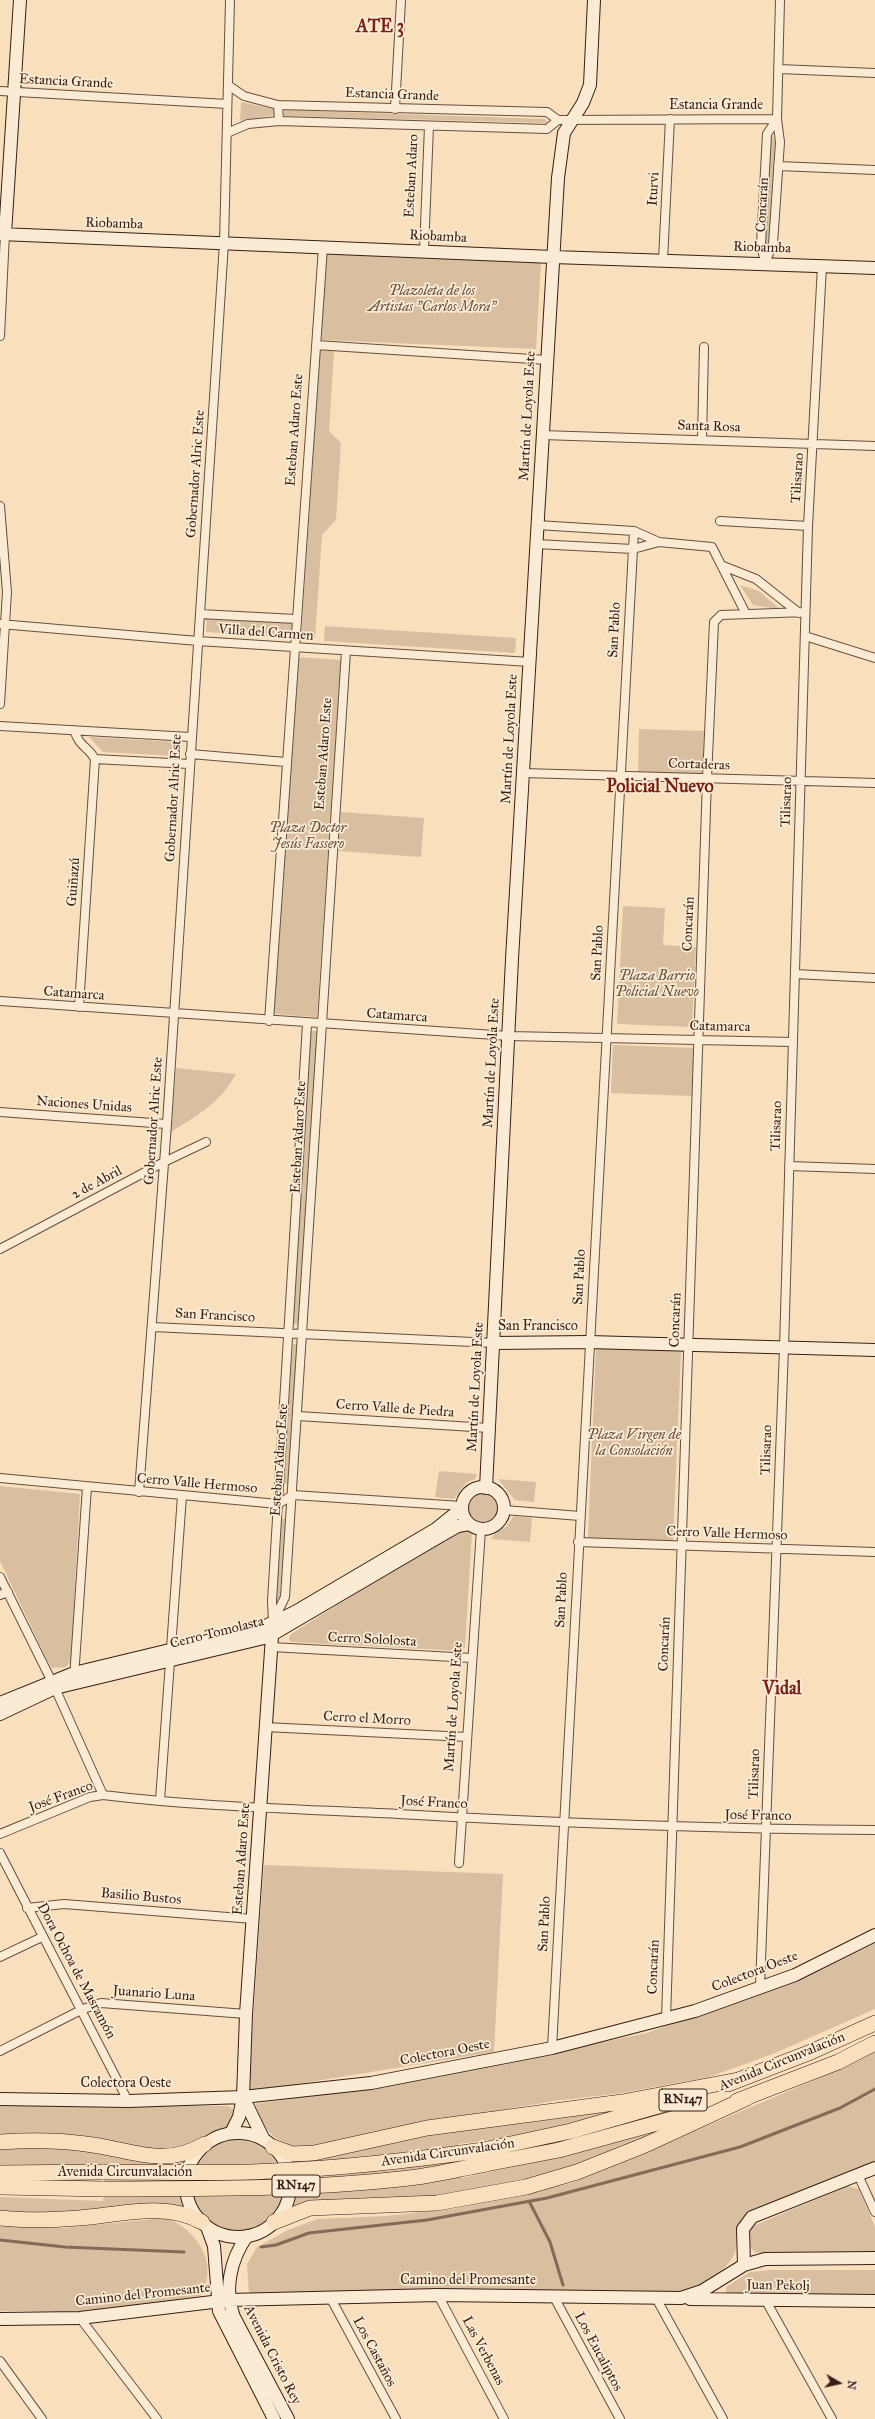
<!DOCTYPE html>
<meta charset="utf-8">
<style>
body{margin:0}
#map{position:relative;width:875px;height:2419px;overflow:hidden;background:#f9e0bd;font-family:"IM FELL Great Primer",serif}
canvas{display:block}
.north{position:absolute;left:819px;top:2363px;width:40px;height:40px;-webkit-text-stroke:3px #fbebd4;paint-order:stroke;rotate:99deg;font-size:11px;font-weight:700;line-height:16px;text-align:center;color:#361e15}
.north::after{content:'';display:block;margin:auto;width:14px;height:18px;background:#361e15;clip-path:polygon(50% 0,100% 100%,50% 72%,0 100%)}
</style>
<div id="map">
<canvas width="875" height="2419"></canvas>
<div class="north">N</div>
</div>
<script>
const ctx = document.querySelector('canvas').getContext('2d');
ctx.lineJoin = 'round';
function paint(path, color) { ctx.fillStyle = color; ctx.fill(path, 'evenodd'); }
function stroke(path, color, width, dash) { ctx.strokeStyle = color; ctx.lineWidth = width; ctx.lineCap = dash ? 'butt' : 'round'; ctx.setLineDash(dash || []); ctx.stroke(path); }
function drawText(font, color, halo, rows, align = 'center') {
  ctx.font = font + ' "IM FELL Great Primer",serif'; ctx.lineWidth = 3.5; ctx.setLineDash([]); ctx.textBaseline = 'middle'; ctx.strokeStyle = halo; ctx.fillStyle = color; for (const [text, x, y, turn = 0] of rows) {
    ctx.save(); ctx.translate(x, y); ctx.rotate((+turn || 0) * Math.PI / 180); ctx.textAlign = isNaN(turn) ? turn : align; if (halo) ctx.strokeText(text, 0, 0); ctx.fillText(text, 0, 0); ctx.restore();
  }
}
paint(new Path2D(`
 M241 102 274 109V115L240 121Z
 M284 110 545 119 548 123 284 116Z
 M772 135 775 142 769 240 766 248 765 239 769 142Z
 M325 249 507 258 541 263 536 349 321 340Z
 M320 350 334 351 329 431 341 443 336 520 322 535 315 639 301 638Z
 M740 585 759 591 781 610 753 605Z
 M207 618 294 623 293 638 206 632Z
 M325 626 516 638 515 653 324 641Z
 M298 657 341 660 317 1017 274 1014Z
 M639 729 704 731 703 774 638 772Z
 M89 737 178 742 176 756 103 752Z
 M341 812 424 818 421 857 338 851Z
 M623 906 665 908 663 945 696 947 692 1027 617 1024Z
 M311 1031H317L300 1325 293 1324Z
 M613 1045 694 1048 692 1096 611 1093Z
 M176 1068 236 1074C221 1102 198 1115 171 1132Z
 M293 1344H297L288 1484 283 1483Z
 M596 1347 681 1351 673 1541 588 1538Z
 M439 1471 477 1474 475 1479 466 1483 454 1499 435 1497Z
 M498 1479 536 1482 534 1502 515 1500Z
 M0 1486 80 1494 71 1661 66 1667 52 1668 49 1664 0 1561Z
 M467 1508a16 16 0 1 1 32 0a16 16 0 1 1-32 0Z
 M514 1516 532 1518 530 1542 491 1539 497 1531 506 1527Z
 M282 1519H286L280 1597 276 1602Z
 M465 1528 472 1532 465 1647 461 1651 291 1642 289 1639 291 1634 457 1530Z
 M264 1865 503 1874 494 2052 248 2092Z
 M875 1941V2009L773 2054 709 2077 622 2093 554 2101 472 2115 302 2149C272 2141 266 2132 255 2104L388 2085 647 2033 812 1973Z
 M875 2050V2161L745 2217C732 2234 740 2241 734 2255 724 2274 701 2287 681 2292L249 2293 247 2264 257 2247 288 2230 317 2219 386 2216 452 2209 572 2183 817 2079Z
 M0 2104 228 2106 234 2110 231 2126 209 2133 184 2148 165 2155 0 2137Z
 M644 2108 519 2136 458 2144 462 2178 569 2155 655 2130 660 2134 576 2170 452 2197 290 2212C296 2194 296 2179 290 2160 407 2135 525 2116 644 2108Z
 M191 2186a46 46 0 1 1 92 0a46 46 0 1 1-92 0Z
 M16 2146 190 2155C181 2171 176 2195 187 2211L0 2215V2197L103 2201 104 2166 0 2165V2147Z
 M848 2186 859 2189 875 2227V2253L766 2254 755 2252 748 2245V2234L753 2226Z
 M165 2218C196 2227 221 2266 200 2296L89 2311H0V2226L63 2228Z
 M771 2270H875V2294L726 2295V2287L750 2272Z`), '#d8bfa0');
stroke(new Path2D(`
 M529 2201 550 2242 563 2285
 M0 2240 65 2247 184 2252
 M261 2247 276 2245 309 2233 427 2220 547 2198 740 2147 840 2108 875 2089`), '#836b58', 3);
const street = new Path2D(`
 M779 69 875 73
 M228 85 244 96 278 105 547 112 558 120
 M0 91 227 104
 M278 105 279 121
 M395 109 401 0
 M227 133 248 124 279 121 547 129 558 120 777 119
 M778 166 875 170
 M424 251 429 126
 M663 260 670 119
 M765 263 773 244 780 142 777 119 780 0
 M765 263 761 244 767 134 777 119
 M0 336 5 234
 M316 345 547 360
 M542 435 875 446
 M702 440 704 347
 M0 506 7 592 0 704
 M720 521 808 526
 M537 525 634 531 659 542
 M536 544 633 549 659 542 712 547 746 614
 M723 566 756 579 799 613
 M200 614 296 619
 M0 624 198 641 530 662
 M805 636 875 658
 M0 726 190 737
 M74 730C80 748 87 745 95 759L189 764
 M190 754 286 762
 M523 773 875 783
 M795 974 875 978
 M0 1001 509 1036 792 1042
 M79 1007 95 759
 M269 1021 323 247
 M0 1112 167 1124
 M789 1166 875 1169
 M0 1249 164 1162 206 1142
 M153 1327 494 1343
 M298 1416 489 1428
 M0 1478 278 1504 293 1495 462 1506
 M139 1492 167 1124 224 243 230 0
 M504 1510 580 1516
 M578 1542 875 1552
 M0 1577 55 1688 103 1795
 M0 1595 8 1592
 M273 1622 285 1597 346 651
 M273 1622 272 1601 307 1024
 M271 1647 472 1658
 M74 1678 87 1487
 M265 1727 467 1737
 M160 1800 182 1496
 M0 1834 90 1797 103 1795C201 1807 300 1809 398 1814 557 1823 716 1829 875 1830
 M0 1853 128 2101
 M459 1863 481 1529
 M27 1908 64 1904 253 1919
 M0 1957 42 1937
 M760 1987 784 1348 808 526 822 266
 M666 2018 707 779 714 622 721 615 805 612
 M552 2048 634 531
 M0 2051 83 2009 101 2003 246 2014
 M858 2175 875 2212
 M438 2295 504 2419
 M330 2297 396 2419
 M554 2297 620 2419
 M656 2298 723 2419
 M766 2301 832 2419
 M80 2318 157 2419
 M0 2361 42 2419`);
const secondary = new Path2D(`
 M0 234 553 257 875 268
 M5 234 20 0
 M494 1343 589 1342 875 1350
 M462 1508a21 21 0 1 1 42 0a21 21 0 1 1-42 0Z
 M486 1488 512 959 558 178 564 133 583 103 590 85 594 0
 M0 1703 74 1673 261 1628 295 1612 436 1529 462 1508
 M0 1714 55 1688 268 1637 442 1535 458 1526 469 1524
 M243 2097 264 2140
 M0 2099 128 2101 243 2097 371 2083 552 2048 695 2011 795 1975 875 1935
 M231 2133 239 2117 243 2097 246 2014 273 1622
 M186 2185a52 52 0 1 1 104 0a52 52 0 1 1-104 0Z
 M207 2227 214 2246 219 2311 274 2419
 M247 2236C230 2260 224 2290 234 2317L288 2419
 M744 2265 743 2229 752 2217 875 2168
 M690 2299 875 2301
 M0 2319 80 2318 229 2300 438 2295 681 2298 702 2291 744 2265 765 2259 875 2258`);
const highway = new Path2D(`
 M728 2084 811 2052 875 2023
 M737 2101 838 2062 875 2043
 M0 2142C29 2140 58 2140 86 2144 131 2149 163 2169 205 2144
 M273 2147 292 2154 314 2153 427 2128 622 2102 738 2080
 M483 2150 571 2131 696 2095
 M486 2164 559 2150 701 2111
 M0 2173 104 2172
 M0 2187 104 2189
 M0 2218C26 2221 53 2220 79 2218 119 2215 165 2201 202 2222
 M274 2222 310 2208 437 2203 526 2187 577 2172 645 2145 747 2098`);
stroke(street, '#674e3f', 10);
stroke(secondary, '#361e15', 14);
stroke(highway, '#361e15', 16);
stroke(street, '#fbebd4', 8);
stroke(secondary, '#fbebd4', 12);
stroke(highway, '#f9e0bd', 15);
const highwayBridge = new Path2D(`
 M104 2172C161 2172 218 2174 274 2171 344 2168 414 2160 483 2150
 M104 2189C208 2188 314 2190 417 2177 440 2174 463 2168 486 2164`);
stroke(highwayBridge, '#361e15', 16, []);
stroke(highwayBridge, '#f9e0bd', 15);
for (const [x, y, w] of [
 [683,2100,48],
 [296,2186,48]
]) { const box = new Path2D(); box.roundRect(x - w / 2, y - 11, w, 22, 3); ctx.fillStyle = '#fbebd4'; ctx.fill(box); stroke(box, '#361e15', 1); }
drawText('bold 13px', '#361e15', null, [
 ["RN147",683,2100],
 ["RN147",296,2186]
]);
drawText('14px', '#361e15', '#fbebd4', [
 ["Estancia Grande",66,82,3],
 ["Estancia Grande",392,95,2],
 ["Estancia Grande",716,106],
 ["Esteban Adaro",412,176,-87],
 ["Iturvi",654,189,-87],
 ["Concarán",763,205,-87],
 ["Riobamba",114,224,2],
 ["Riobamba",438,237,3],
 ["Riobamba",762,248,2],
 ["Martín de Loyola Este",528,416,-87],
 ["Santa Rosa",709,427,2],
 ["Esteban Adaro Este",295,430,-86],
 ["Gobernador Alric Este",196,474,-86],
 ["Tilisarao",798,478,-86],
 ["San Pablo",615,630,-87],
 ["Villa del Carmen",266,633,4],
 ["Martín de Loyola Este",510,739,-87],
 ["Esteban Adaro Este",324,754,-86],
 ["Cortaderas",699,765,2],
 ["Gobernador Alric Este",174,798,-87],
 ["Tilisarao",787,802,-88],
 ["Guiñazú",74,882,-86],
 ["Concarán",689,924,-88],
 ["San Pablo",598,953,-87],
 ["Catamarca",74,994,4],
 ["Catamarca",397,1016,4],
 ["Catamarca",720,1027,1],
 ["Martín de Loyola Este",492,1063,-87],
 ["Naciones Unidas",84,1105,4],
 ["Gobernador Alric Este",154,1121,-86],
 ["Tilisarao",777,1126,-88],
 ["Esteban Adaro Este",299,1137,-87],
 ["2 de Abril",97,1183,-28],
 ["San Pablo",580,1277,-87],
 ["San Francisco",215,1316,3],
 ["Concarán",676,1320,-88],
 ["San Francisco",538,1327],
 ["Martín de Loyola Este",476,1387,-87],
 ["Cerro Valle de Piedra",395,1409,4],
 ["Tilisarao",767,1450,-88],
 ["Esteban Adaro Este",280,1460,-86],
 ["Cerro Valle Hermoso",197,1484,5],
 ["Cerro Valle Hermoso",727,1534,2],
 ["San Pablo",562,1600,-87],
 ["Cerro Tomolasta",217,1633,-14],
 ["Cerro Sololosta",372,1640,3],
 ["Concarán",665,1644,-88],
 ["Martín de Loyola Este",454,1707,-86],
 ["Cerro el Morro",367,1719,3],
 ["Tilisarao",755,1774,-88],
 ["José Franco",61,1797,-20],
 ["José Franco",434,1803,3],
 ["José Franco",758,1816,1],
 ["Esteban Adaro Este",242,1859,-86],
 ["Basilio Bustos",141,1897,5],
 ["San Pablo",545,1924,-87],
 ["Concarán",654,1967,-88],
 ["Dora Ochoa de Masramón",76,1971,62],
 ["Colectora Oeste",755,1972,-21],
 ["Juanario Luna",154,1994,4],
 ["Colectora Oeste",445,2053,-11],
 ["Avenida Circunvalación",782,2062,-22],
 ["Colectora Oeste",126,2084],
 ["Avenida Circunvalación",448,2153,-8],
 ["Avenida Circunvalación",125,2173],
 ["Camino del Promesante",468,2281],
 ["Juan Pekolj",778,2286,1],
 ["Camino del Promesante",143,2295,-6],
 ["Las Verbenas",483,2351,62],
 ["Los Castaños",374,2352,62],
 ["Los Eucaliptos",598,2352,62],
 ["Avenida Cristo Rey",272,2355,63]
]);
drawText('italic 14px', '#674e3f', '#fbebd4', [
 ["Plazoleta de los",432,292],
 ["Artistas \"Carlos Mora\"",432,308],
 ["Plaza Doctor",308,829],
 ["Jesús Fassero",308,845],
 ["Plaza Barrio",657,977],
 ["Policial Nuevo",657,993],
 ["Plaza Virgen de",634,1436],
 ["la Consolación",634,1452]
]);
drawText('bold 18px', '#7a1f14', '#fbebd4', [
 ["ATE 3",380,28],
 ["Policial Nuevo",660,788],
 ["Vidal",782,1690]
]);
</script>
